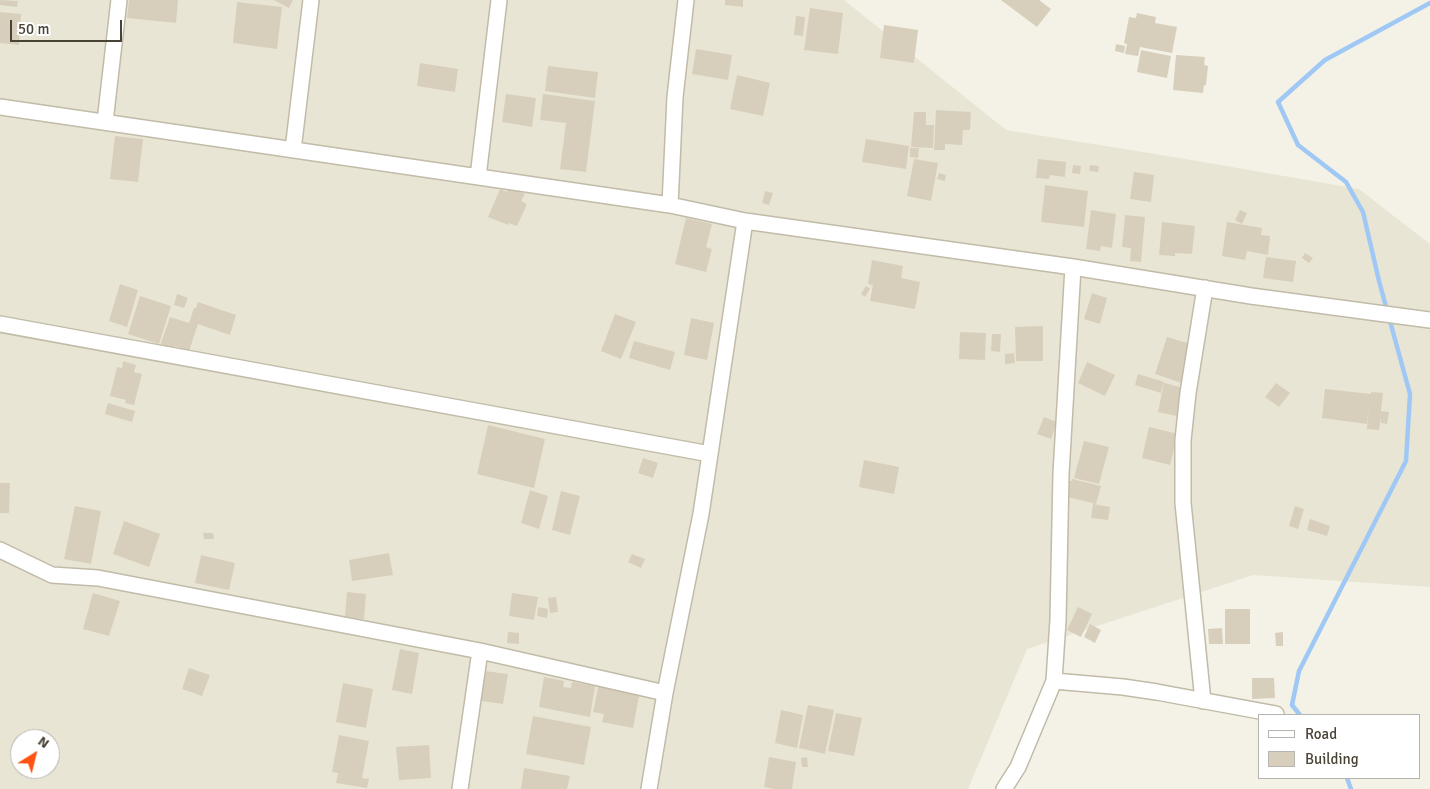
<!DOCTYPE html>
<style>
body{margin:0}
#map{position:relative;width:1430px;height:789px;overflow:hidden;background:#f4f2e7;font-family:Signika,sans-serif}
canvas{display:block}
.legend{position:absolute;left:1258px;top:714px;width:162px;height:65px;box-sizing:border-box;background:#fff;border:1px solid #b6b4ae;margin:0;padding:6px 9px;list-style:none;font-size:15px;color:#484335}
.legend li{display:flex;align-items:center;gap:10px;height:25px}
.legend b{width:25px;border:1px solid #b6b4ae}
.north{position:absolute;left:10px;top:729px;width:50px;height:50px;box-sizing:border-box;background:#fff;border:1px solid #b6b4ae;border-radius:50%;rotate:36deg;font-size:14px;font-weight:700;line-height:20px;text-align:center;color:#484335}
.north::after{content:'';display:block;margin:auto;width:18px;height:22px;background:#ff5213;clip-path:polygon(50% 0,100% 100%,50% 72%,0 100%)}
.scale{position:absolute;left:10px;top:20px;width:112px;height:22px;box-sizing:border-box;border:2px solid #484335;border-top:0;padding-left:6px;font-size:15px;line-height:18px;white-space:nowrap;color:#484335;-webkit-text-stroke:4px #fff;paint-order:stroke}
</style>
<div id="map">
<canvas width="1430" height="789"></canvas>
<ul class="legend">
<li><b style="height:6px;background:#fff"></b>Road</li>
<li><b style="height:14px;background:#d7cfbb"></b>Building</li>
</ul>
<div class="north">N</div>
<div class="scale">50 m</div>
</div>
<script>
const ctx = document.querySelector('canvas').getContext('2d');
ctx.lineJoin = 'round';
function paint(path, color) { ctx.fillStyle = color; ctx.fill(path, 'evenodd'); }
function stroke(path, color, width, dash) { ctx.strokeStyle = color; ctx.lineWidth = width; ctx.lineCap = dash ? 'butt' : 'round'; ctx.setLineDash(dash || []); ctx.stroke(path); }
paint(new Path2D(`
 M0 0H844L1006 130 1174 157 1359 189 1430 244V587L1253 575 1027 649 968 789H0ZM20 739H50V769H20Z`), '#e9e5d4');
stroke(new Path2D(`
 M1300 715 1292 705 1299 671 1406 461 1410 394 1379 281 1363 212 1346 182 1298 145 1278 102 1325 60 1430 3
 M1347 778 1351 789`), '#9fc8f5', 4.5);
paint(new Path2D(`
 M0 0 18 1 17 7 0 5Z
 M129 0H178L176 23 127 18Z
 M274 0H293L289 8Z
 M725 0H743V7L725 5Z
 M1001 0H1039L1051 9 1037 27Z
 M237 2 282 7 277 49 233 43Z
 M810 8 843 13 838 54 804 50Z
 M0 12 21 14 19 45 0 43Z
 M1137 13 1156 17 1155 23 1177 27 1172 53 1140 47 1138 56 1125 54 1127 44 1124 43 1129 17 1136 18Z
 M796 16 805 17 803 36 794 35Z
 M884 25 918 30 914 63 880 58Z
 M1116 44 1125 46 1124 53 1115 51Z
 M696 49 732 55 728 80 692 74Z
 M1141 50 1171 56 1167 78 1137 72Z
 M1176 55 1205 57 1204 65 1208 66 1206 85H1204L1203 93 1173 90Z
 M420 63 458 69 455 92 417 86Z
 M548 66 598 72 595 98 545 91Z
 M737 75 770 83 763 116 730 109Z
 M506 94 536 98 532 127 502 122Z
 M543 94 595 101 586 172 560 169 566 123 540 120Z
 M936 110 971 112 970 130H963L962 145 945 144V150H934Z
 M914 112H926V125H934L933 148 911 147Z
 M115 136 143 139 138 182 110 179Z
 M866 139 909 146 906 169 862 162Z
 M910 148H919L918 158 910 157Z
 M914 159 938 163 931 201 907 196Z
 M1038 159 1066 162 1065 177 1050 175 1049 179 1036 178Z
 M1073 165 1081 166 1080 174 1072 173Z
 M1090 165 1099 166 1098 172 1089 171Z
 M1134 172 1154 175 1151 202 1130 199Z
 M939 173 946 175 945 181 937 179Z
 M1045 185 1088 191 1084 227 1041 222Z
 M508 187 525 194 521 201 527 204 517 226 509 223 508 225 488 217 500 189 507 192Z
 M765 191 773 193 769 205 762 203Z
 M1091 210 1116 214 1112 248 1101 246 1100 251 1086 249Z
 M1240 210 1247 213 1242 224 1235 220Z
 M1125 215 1145 217 1141 262 1130 261 1131 248 1122 247Z
 M686 218 712 224 706 247 712 249 706 272 675 264Z
 M1162 222 1195 226 1192 254 1175 253V256L1159 255Z
 M1227 222 1262 228 1261 235 1270 236 1268 255 1247 251 1245 260 1222 256Z
 M1305 253 1313 258 1309 263 1302 258Z
 M1266 257 1296 261 1293 282 1263 278Z
 M872 260 903 266 901 278 920 282 915 309 870 301 873 285 868 284Z
 M120 284 138 290 127 327 109 321Z
 M866 286 870 289 865 297 861 294Z
 M1092 293 1107 298 1100 324 1084 319Z
 M177 294 188 298 184 308 174 305Z
 M140 296 171 306 159 344 128 334Z
 M198 302 236 315 230 335 198 324 189 351 175 346 173 351 160 346 170 317 189 323 194 308H196Z
 M615 314 636 322 621 359 601 351Z
 M691 318 714 323 707 360 684 355Z
 M1043 326V361H1016L1015 327Z
 M960 332 986 333 985 360 959 359Z
 M992 334H1001L1000 352 991 351Z
 M1167 337 1194 345 1182 383 1155 374Z
 M634 341 675 352 670 370 629 358Z
 M1014 353 1015 363 1005 364V354Z
 M123 361 136 365 134 372 142 374 134 405 125 403 126 400 110 396 117 367 122 368Z
 M1087 362 1115 375 1105 396 1078 383Z
 M1138 374 1164 382 1161 393 1135 385Z
 M1164 383 1188 389 1181 417 1158 412Z
 M1276 383 1290 393 1279 407 1265 397Z
 M1325 389 1371 394V392L1383 393 1381 411 1389 412 1387 424 1381 423V417L1379 430 1367 429 1369 402 1367 424 1322 418Z
 M108 403 135 411 132 422 105 414Z
 M1044 417 1057 422 1051 439 1037 434Z
 M488 425 545 439 534 488 477 474Z
 M1149 427 1178 434 1170 465 1142 458Z
 M1084 441 1109 447 1099 484 1074 478Z
 M643 458 658 463 653 478 638 473Z
 M864 460 899 467 894 494 859 487Z
 M1072 479 1101 486 1096 504 1068 497 1069 490 1063 489 1066 480 1072 481Z
 M0 483H10L9 513H0Z
 M530 490 548 496 539 529 521 523Z
 M561 491 580 496 570 535 552 530Z
 M1093 504 1110 507 1108 520 1091 518Z
 M75 506 101 511 91 564 64 559Z
 M1295 506 1304 509 1298 529 1289 526Z
 M1310 519 1330 526 1327 536 1307 530Z
 M124 521 160 534 149 567 113 554Z
 M203 533H213L214 539H204Z
 M389 553 393 575 352 581 349 560Z
 M632 554 645 559 641 568 628 562Z
 M201 555 235 563 229 590 195 583Z
 M347 592 366 594 364 619 345 617Z
 M93 593 120 601 109 636 83 629Z
 M512 593 538 597 534 620 509 616Z
 M556 597 558 612 550 613 548 598Z
 M538 607 548 609 547 618 537 616Z
 M1078 607 1092 614 1081 637 1067 630Z
 M1225 609H1250V644H1225Z
 M1090 624 1101 630 1095 643 1084 637Z
 M1222 628 1223 644H1209L1208 629Z
 M508 632 519 633V644L507 643Z
 M1283 632V646H1276L1275 633Z
 M400 649 419 653 412 694 392 690Z
 M189 668 210 675 202 696 182 689Z
 M485 671 508 674 503 704 482 701V699L475 698 479 675 484 676Z
 M544 677 564 681 563 687 571 688 572 682 595 686 590 717 539 707Z
 M1252 678H1274L1275 698 1252 699Z
 M343 683 373 689 366 728 336 722Z
 M599 683 640 691 633 728 602 722 604 714 593 712Z
 M808 705 834 710 825 754 799 748Z
 M781 710 803 715 797 748 775 743Z
 M836 713 862 718 854 756 828 751Z
 M533 716 591 727 584 765 526 754Z
 M339 735 369 741 362 778 369 779 367 788 336 783 338 773 332 772Z
 M429 745 431 778 399 780 396 747Z
 M769 757 796 762 792 789H775L764 787Z
 M807 757 808 767H802L801 758Z
 M524 768 570 776 567 789H521Z`), '#d7cfbb');
const minor = new Path2D(`
 M0 107 670 205 745 221 1073 267 1251 296 1430 320
 M105 122 119 0
 M293 150 311 0
 M478 177 499 0
 M670 205 675 97 686 0
 M0 324 710 454
 M0 550 52 575 98 578 480 651
 M1054 681 1123 687 1157 692 1276 714
 M1203 701 1183 503V440L1188 393 1205 288
 M460 789 480 651 665 693
 M649 789 665 693 701 514 745 221
 M1004 789 1018 767 1054 681 1058 620 1061 474 1073 267`);
stroke(minor, '#c1bba8', 18);
stroke(minor, '#fff', 15);
</script>
